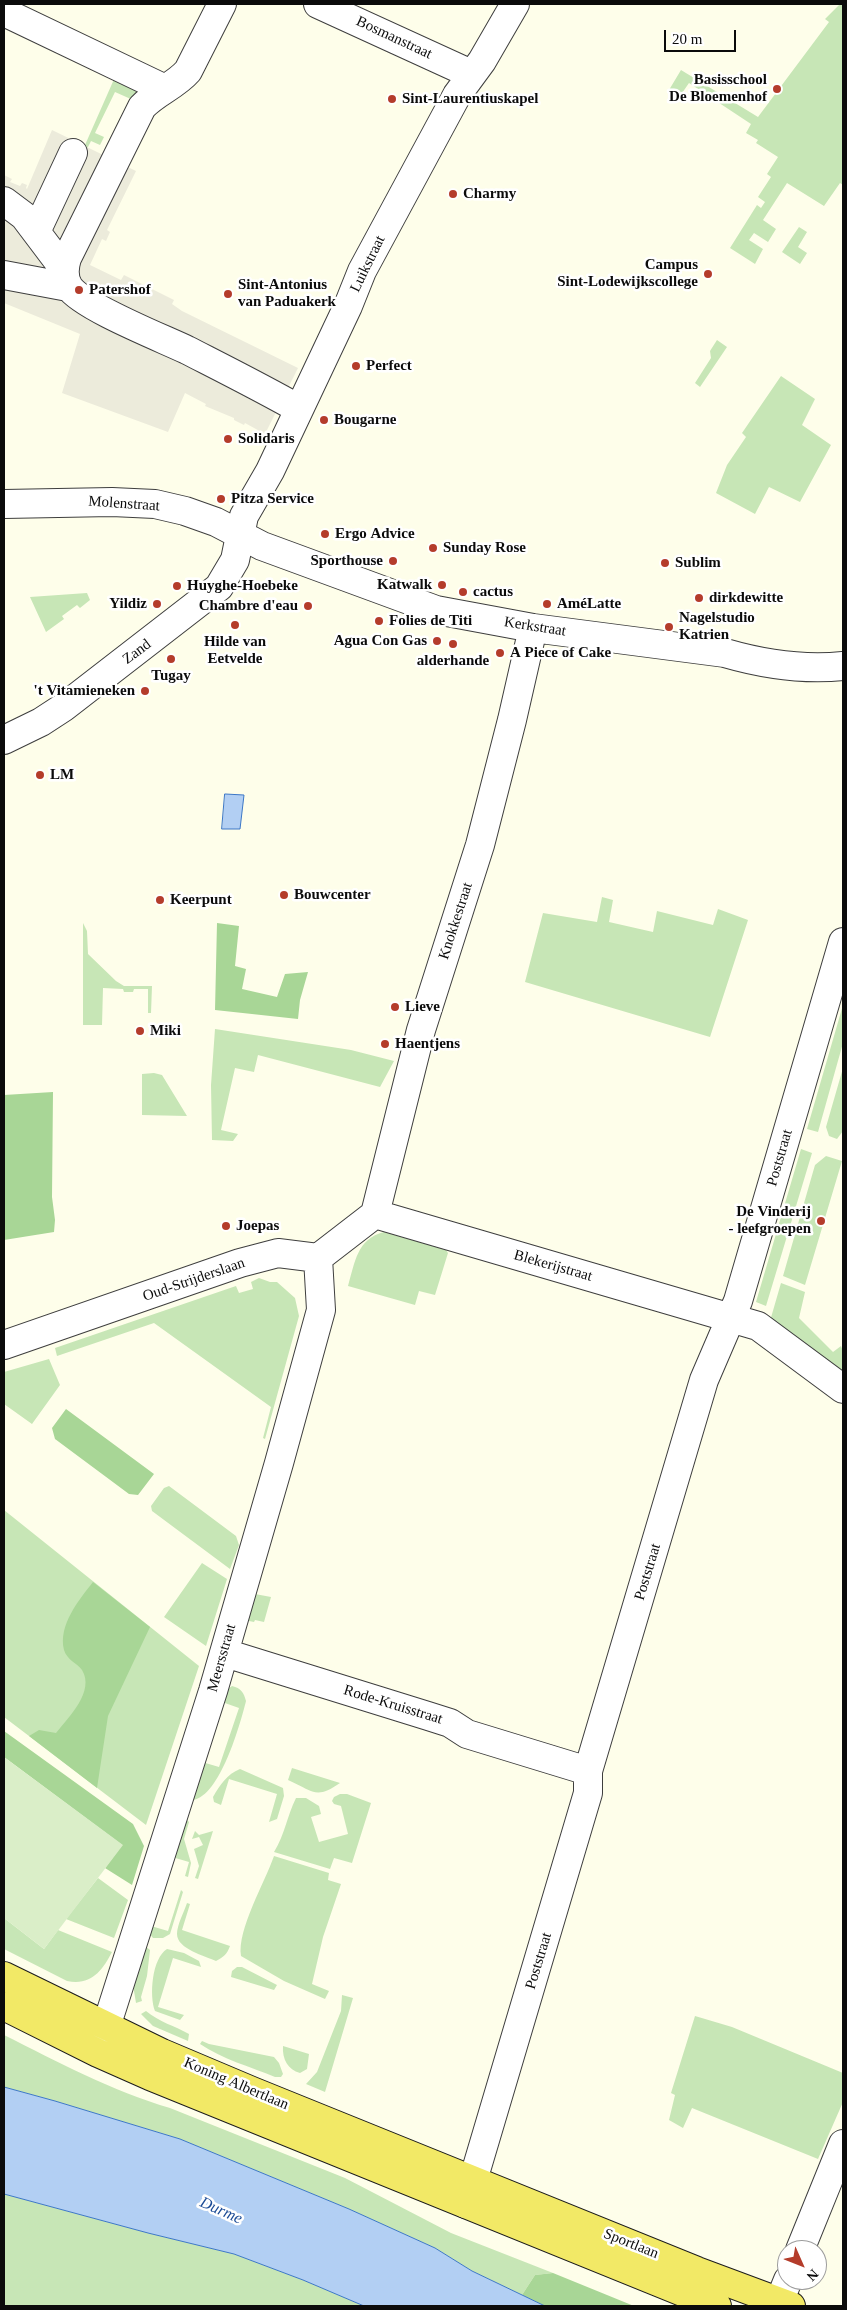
<!DOCTYPE html>
<meta charset="utf-8">
<style>
body{margin:0}
#map{position:relative;width:847px;height:2310px;overflow:hidden;background:#fefeea;font-family:"Times New Roman",serif}
canvas{display:block}
.frame{position:absolute;inset:0;border:5px solid #0b0b0b;pointer-events:none}
.north{position:absolute;left:777px;top:2240px;width:50px;height:50px;box-sizing:border-box;background:#fff;border:1px solid #9d9d9d;border-radius:50%;rotate:134deg;font-size:14px;font-weight:700;line-height:20px;text-align:center;color:#0b0b0b}
.north::after{content:'';display:block;margin:auto;width:18px;height:22px;background:#b43c2b;clip-path:polygon(50% 0,100% 100%,50% 72%,0 100%)}
.scale{position:absolute;left:664px;top:30px;width:72px;height:22px;box-sizing:border-box;border:2px solid #0b0b0b;border-top:0;padding-left:6px;font-size:15px;line-height:18px;white-space:nowrap;color:#0b0b0b;-webkit-text-stroke:4px #fff;paint-order:stroke}
</style>
<div id="map">
<canvas width="847" height="2310"></canvas>
<div class="frame"></div>
<div class="north">N</div>
<div class="scale">20 m</div>
</div>
<script>
const ctx = document.querySelector('canvas').getContext('2d');
ctx.lineJoin = 'round';
function paint(path, color) { ctx.fillStyle = color; ctx.fill(path, 'evenodd'); }
function stroke(path, color, width, dash) { ctx.strokeStyle = color; ctx.lineWidth = width; ctx.lineCap = dash ? 'butt' : 'round'; ctx.setLineDash(dash || []); ctx.stroke(path); }
function drawText(font, color, halo, rows, align = 'center') {
  ctx.font = font + ' "Times New Roman",serif'; ctx.lineWidth = 5; ctx.setLineDash([]); ctx.textBaseline = 'middle'; ctx.strokeStyle = halo; ctx.fillStyle = color; for (const [text, x, y, turn = 0] of rows) {
    ctx.save(); ctx.translate(x, y); ctx.rotate((+turn || 0) * Math.PI / 180); ctx.textAlign = isNaN(turn) ? turn : align; if (halo) ctx.strokeText(text, 0, 0); ctx.fillText(text, 0, 0); ctx.restore();
  }
}
paint(new Path2D(`
 M840 4H843V185L840 183 824 206 787 183 763 220 776 229 768 242 754 233 749 240 763 249 755 264 730 248 757 205 761 208 765 202 758 197 771 177 767 174 778 157 756 143 758 140 746 133 751 124 689 83 680 96 669 90 681 70 758 117 829 22 825 19Z
 M115 77 142 90 133 100 115 92 95 133 104 137 100 145 91 141 71 181 85 145Z
 M799 227 807 232 798 247 807 253 800 264 782 252Z
 M717 340 727 347 700 387 695 383 711 358 710 351Z
 M781 376 815 399 802 425 831 445 800 502 769 487 755 514 716 493 727 465 746 437 742 433Z
 M87 593 90 600 80 608 77 605 62 616 64 619 46 632 30 597Z
 M602 897 613 900 609 922 653 932 657 911 713 925 718 909 748 920 710 1037 525 982 543 913 597 922Z
 M83 923 87 931 88 954 116 981 124 986H152L151 1013H148V989H134L133 992H124L123 989 103 988 102 1025H83Z
 M843 1005V1043L818 1132 807 1129Z
 M215 1029 351 1050 394 1061 380 1087 258 1055 254 1072 235 1068 221 1130 238 1134 233 1141 212 1140 211 1085Z
 M843 1068V1131L837 1139 829 1136 826 1127Z
 M154 1073 162 1075 187 1116 142 1115V1074Z
 M801 1149 812 1153 766 1306 756 1302Z
 M826 1156 842 1161 805 1285 783 1276 815 1165Z
 M384 1232 446 1250 448 1253 435 1295 419 1291 415 1305 348 1286C355 1262 357 1239 384 1232Z
 M259 1278 270 1282H277L295 1298 299 1316 265 1439 263 1438 271 1407 154 1323 57 1356 55 1348 236 1286 239 1293 253 1289 251 1282Z
 M781 1283 805 1292 799 1318 833 1352 841 1346 843 1351V1374L770 1321Z
 M49 1359 60 1385 32 1424 4 1404V1372Z
 M169 1486 236 1536 239 1545 230 1569 152 1511 151 1506 164 1488Z
 M4 1510 199 1666 146 1825 4 1717Z
 M202 1563 227 1579 206 1646 164 1617Z
 M255 1594 271 1597 264 1622 255 1620 254 1622 249 1621 248 1617Z
 M232 1686C241 1688 244 1693 246 1701 240 1725 220 1796 193 1800L192 1797 202 1762 219 1767 239 1708 222 1702 228 1689Z
 M292 1768 340 1783C316 1800 313 1791 288 1780Z
 M240 1769 283 1788 284 1796 277 1819 269 1822 277 1794 229 1779 221 1805 214 1802 213 1797C220 1785 227 1774 240 1769Z
 M340 1794H347L371 1803 352 1863 334 1858 330 1869 274 1852C285 1834 287 1816 296 1798H306L319 1806 321 1814 311 1817 319 1842 348 1834 341 1806 334 1804 332 1801 334 1797Z
 M185 1818 189 1822 184 1839 191 1863 188 1877 185 1876 189 1862 172 1857Z
 M195 1831 199 1835 213 1831 198 1879 195 1878 199 1866 194 1849 203 1845 199 1837 192 1839Z
 M274 1856 329 1873 328 1880 341 1884 323 1937 312 1984 329 1991 325 1999 284 1981 241 1956C237 1930 265 1882 274 1856Z
 M98 1878 128 1900 114 1938 66 1919Z
 M181 1890 183 1892 170 1934 163 1938H153L149 1933 151 1926 168 1931Z
 M187 1903 190 1904 182 1930 230 1946C227 1954 224 1957 216 1961 205 1956 177 1949 177 1934 177 1925 184 1912 187 1903Z
 M4 1918 44 1949 58 1930 112 1952C102 1971 91 1986 67 1981L4 1949Z
 M145 1946 150 1950 147 1976 141 1997 142 2001 136 2003 133 1985Z
 M167 1949 184 1953 199 1961 201 1967 173 1958 158 2007 184 2015 180 2020 155 2011C149 1996 152 1958 167 1949Z
 M237 1967H242L277 1985 274 1990 231 1977 232 1971Z
 M342 1995 353 1998 325 2092 306 2084 317 2072 341 2011Z
 M146 2011C159 2022 175 2026 189 2034L188 2041 153 2026 141 2014Z
 M695 2016 732 2027 843 2073V2102L818 2159 692 2108 683 2128 669 2120 675 2095 671 2093Z
 M4 2035C58 2062 112 2091 170 2108L345 2178 451 2233 553 2273 535 2275 522 2295 472 2271 435 2248 349 2209 180 2139 55 2101 4 2087Z
 M202 2041 209 2044 274 2057 279 2063 283 2074 281 2077H275C251 2067 222 2059 200 2044Z
 M283 2046 309 2054 307 2069 300 2073C288 2070 282 2059 283 2046Z
 M4 2194 148 2233 234 2254 303 2280 364 2306H4Z`), '#c7e6b6');
paint(new Path2D(`
 M217 923 239 926 235 966 246 969 242 989 277 997 285 974 308 972 300 1000 298 1019 215 1010Z
 M53 1092 52 1197 55 1220 54 1232 4 1240V1095Z
 M66 1409 154 1474 138 1495 129 1494 55 1439 52 1428Z
 M93 1582 150 1627 108 1716 97 1788 29 1736 39 1730 56 1733C69 1717 95 1691 82 1670 77 1663 67 1660 64 1650 58 1625 79 1600 93 1582Z
 M4 1731 133 1824 144 1846 132 1885 105 1868 122 1845 4 1757Z
 M553 2273 634 2306H545L522 2295 535 2275Z`), '#a8d696');
paint(new Path2D(`
 M4 1757 123 1845 44 1949 4 1918Z`), '#daeec8');
paint(new Path2D(`
 M52 130 136 171 107 230 110 232 106 241 102 239 90 265 121 280 124 275 174 300 172 304 182 311 298 368 265 434 245 423 244 425 234 420V418L205 406 206 404 185 393 168 432 62 393 80 334 4 303V175L12 179 10 182 20 186 22 183 27 185 26 188 27 189Z`), '#ecebdb');
const water = new Path2D(`
 M225 794 244 795 240 829H222Z
 M4 2087 55 2101 180 2139 349 2209 435 2248 472 2271 545 2306H364L303 2280 234 2254 148 2233 4 2194Z`);
paint(water, '#b2cff3');
stroke(water, '#3c77c6', 1);
const minor = new Path2D(`
 M222 4 188 71C175 86 156 92 142 107L67 258C64 268 63 278 69 287 83 307 162 338 187 350 224 369 262 388 299 409
 M318 4 471 74
 M4 12 163 88
 M4 201 24 216 64 269
 M36 232 73 153
 M4 275 68 287
 M4 504 112 502 155 504 185 511 216 522 262 546 436 610 533 628 725 653C763 664 804 670 843 666
 M4 740 41 722 64 707 219 587 235 560 244 516 270 471 348 306 362 271 457 95 482 61 515 4
 M375 1214 421 1030 480 845 512 720 533 628
 M375 1214 758 1326 843 1389
 M4 1345 240 1263 278 1253 318 1258 375 1214
 M225 1653 428 1716 450 1723 467 1734 588 1771
 M99 2049 213 1691 279 1463 321 1310 318 1258
 M466 2204 588 1793V1771L704 1380 738 1301 843 942
 M800 2250 843 2144
 M779 2302 788 2280`);
const major = new Path2D(`
 M4 1976 162 2053 252 2091 697 2271 791 2306
 M4 2006 98 2053 150 2076 717 2306`);
stroke(minor, '#3e3e3e', 30);
stroke(major, '#1c1c1c', 30);
stroke(minor, '#fff', 28);
stroke(major, '#f2e966', 28);
for (const [x, y, r, color] of [
 [777,89,5,"#b43c2b"],
 [392,99,5,"#b43c2b"],
 [453,194,5,"#b43c2b"],
 [708,274,5,"#b43c2b"],
 [79,290,5,"#b43c2b"],
 [228,294,5,"#b43c2b"],
 [356,366,5,"#b43c2b"],
 [324,420,5,"#b43c2b"],
 [228,439,5,"#b43c2b"],
 [221,499,5,"#b43c2b"],
 [325,534,5,"#b43c2b"],
 [433,548,5,"#b43c2b"],
 [393,561,5,"#b43c2b"],
 [665,563,5,"#b43c2b"],
 [442,585,5,"#b43c2b"],
 [177,586,5,"#b43c2b"],
 [463,592,5,"#b43c2b"],
 [699,598,5,"#b43c2b"],
 [157,604,5,"#b43c2b"],
 [547,604,5,"#b43c2b"],
 [308,606,5,"#b43c2b"],
 [379,621,5,"#b43c2b"],
 [235,625,5,"#b43c2b"],
 [669,627,5,"#b43c2b"],
 [437,641,5,"#b43c2b"],
 [453,644,5,"#b43c2b"],
 [500,653,5,"#b43c2b"],
 [171,659,5,"#b43c2b"],
 [145,691,5,"#b43c2b"],
 [40,775,5,"#b43c2b"],
 [284,895,5,"#b43c2b"],
 [160,900,5,"#b43c2b"],
 [395,1007,5,"#b43c2b"],
 [140,1031,5,"#b43c2b"],
 [385,1044,5,"#b43c2b"],
 [821,1221,5,"#b43c2b"],
 [226,1226,5,"#b43c2b"]
]) { const dot = new Path2D(); dot.arc(x, y, r, 0, 2 * Math.PI); ctx.fillStyle = color; ctx.fill(dot); stroke(dot, '#fff', 2); }
drawText('15px', '#0b0b0b', '#fff', [
 ["Bosmanstraat",394,38,25],
 ["Luikstraat",368,264,-64],
 ["Molenstraat",124,504,4],
 ["Kerkstraat",535,627,9],
 ["Zand",137,652,-37],
 ["Knokkestraat",456,921,-72],
 ["Poststraat",780,1158,-74],
 ["Blekerijstraat",553,1266,16],
 ["Oud-Strijderslaan",194,1280,-19],
 ["Poststraat",648,1572,-73],
 ["Meersstraat",222,1658,-74],
 ["Rode-Kruisstraat",393,1705,17],
 ["Poststraat",539,1961,-73],
 ["Koning Albertlaan",236,2084,23],
 ["Sportlaan",631,2244,22]
]);
drawText('bold 15px', '#0b0b0b', '#fff', [
 ["Basisschool",767,80,"right"],
 ["De Bloemenhof",767,97,"right"],
 ["Sint-Laurentiuskapel",402,99],
 ["Charmy",463,194],
 ["Campus",698,265,"right"],
 ["Sint-Lodewijkscollege",698,282,"right"],
 ["Sint-Antonius",238,285],
 ["van Paduakerk",238,302],
 ["Patershof",89,290],
 ["Perfect",366,366],
 ["Bougarne",334,420],
 ["Solidaris",238,439],
 ["Pitza Service",231,499],
 ["Ergo Advice",335,534],
 ["Sunday Rose",443,548],
 ["Sporthouse",383,561,"right"],
 ["Sublim",675,563],
 ["Katwalk",432,585,"right"],
 ["Huyghe-Hoebeke",187,586],
 ["cactus",473,592],
 ["dirkdewitte",709,598],
 ["Yildiz",147,604,"right"],
 ["AméLatte",557,604],
 ["Chambre d'eau",298,606,"right"],
 ["Nagelstudio",679,618],
 ["Katrien",679,635],
 ["Folies de Titi",389,621],
 ["Agua Con Gas",427,641,"right"],
 ["Hilde van",235,642,"center"],
 ["Eetvelde",235,659,"center"],
 ["A Piece of Cake",510,653],
 ["alderhande",453,661,"center"],
 ["Tugay",171,676,"center"],
 ["'t Vitamieneken",135,691,"right"],
 ["LM",50,775],
 ["Bouwcenter",294,895],
 ["Keerpunt",170,900],
 ["Lieve",405,1007],
 ["Miki",150,1031],
 ["Haentjens",395,1044],
 ["De Vinderij",811,1212,"right"],
 ["- leefgroepen",811,1229,"right"],
 ["Joepas",236,1226]
], 'left');
drawText('italic 16px', '#1b4b96', '#fff', [
 ["Durme",221,2211,24]
]);
</script>
